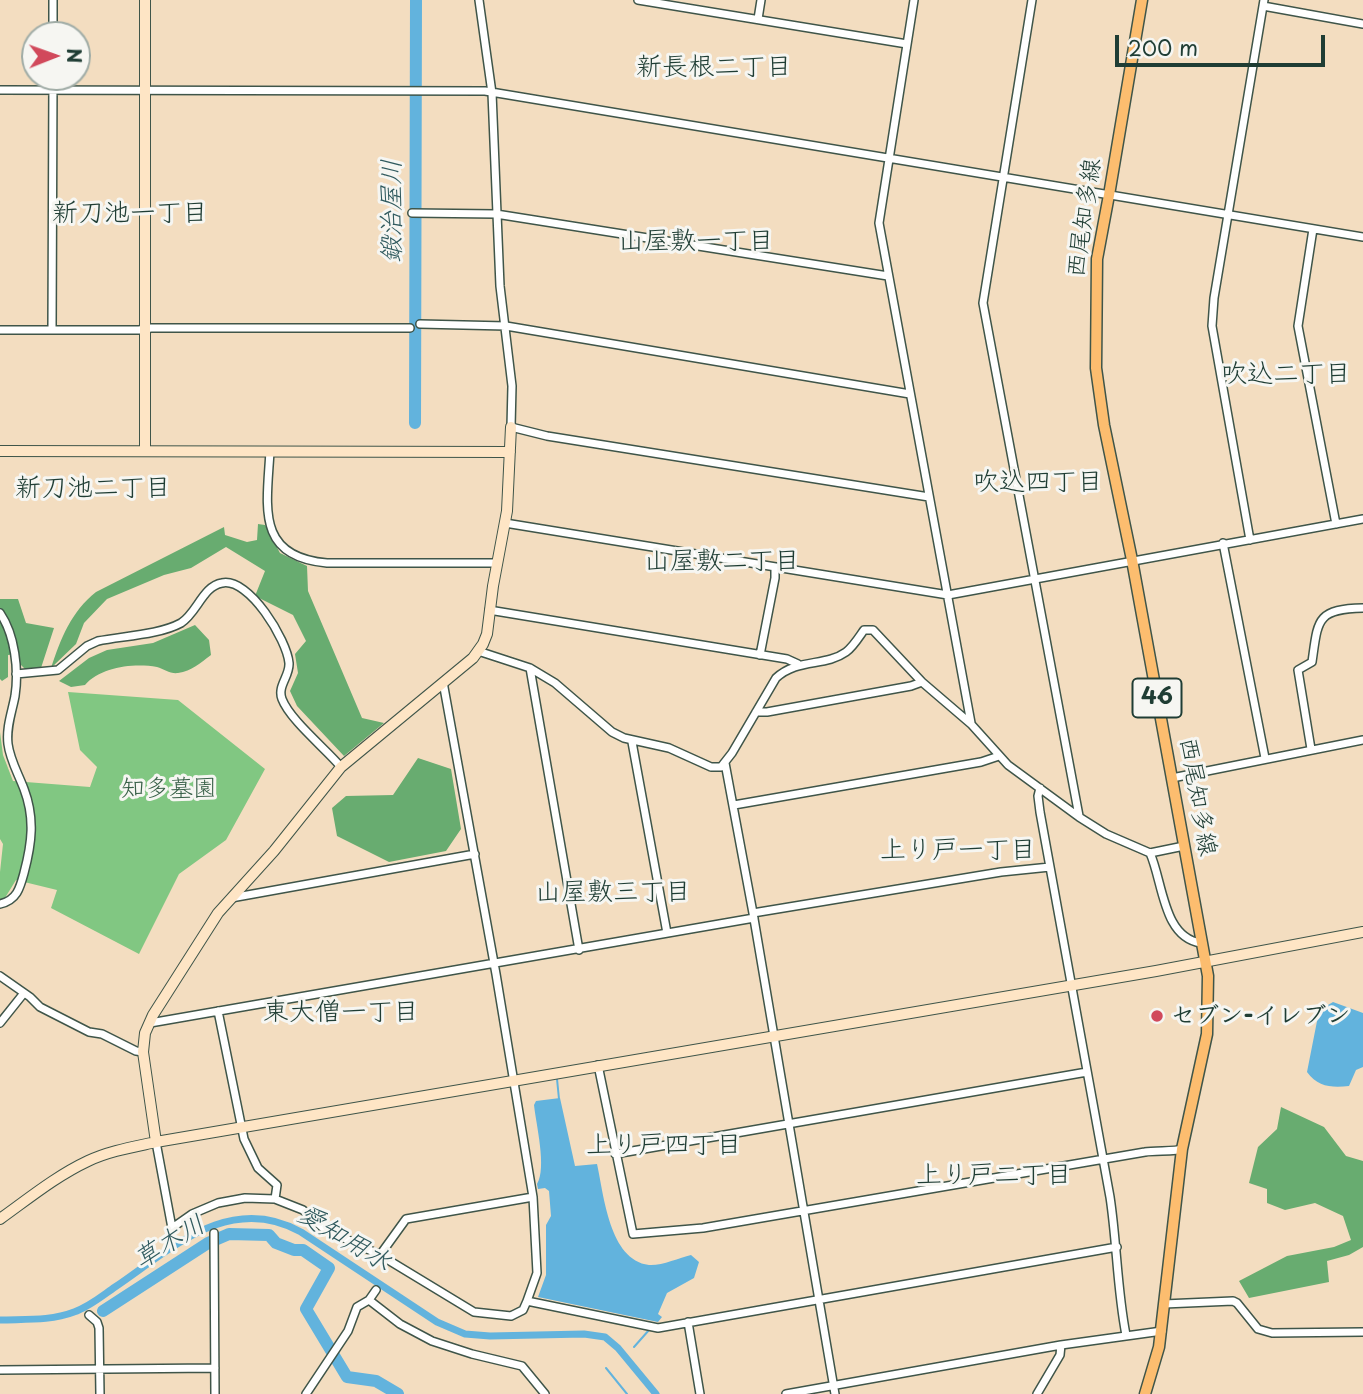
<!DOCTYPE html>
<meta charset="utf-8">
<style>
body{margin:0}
#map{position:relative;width:1363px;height:1394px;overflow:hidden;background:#f3ddc0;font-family:"Playpen Sans",sans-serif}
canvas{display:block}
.north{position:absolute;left:21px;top:21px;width:70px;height:70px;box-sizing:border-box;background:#f6f6f2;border:2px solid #a0aca6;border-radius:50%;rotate:89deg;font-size:19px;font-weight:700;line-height:28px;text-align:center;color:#1f3d34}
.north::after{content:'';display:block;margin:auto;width:24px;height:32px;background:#d1495b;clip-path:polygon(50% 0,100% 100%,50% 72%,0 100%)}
.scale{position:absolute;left:1115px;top:35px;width:210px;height:32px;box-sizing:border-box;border:4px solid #1f3d34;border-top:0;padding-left:9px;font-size:21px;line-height:24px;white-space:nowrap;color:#1f3d34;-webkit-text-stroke:5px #f6f6f2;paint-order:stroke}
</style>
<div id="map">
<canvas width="1363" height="1394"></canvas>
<div class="north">N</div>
<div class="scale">200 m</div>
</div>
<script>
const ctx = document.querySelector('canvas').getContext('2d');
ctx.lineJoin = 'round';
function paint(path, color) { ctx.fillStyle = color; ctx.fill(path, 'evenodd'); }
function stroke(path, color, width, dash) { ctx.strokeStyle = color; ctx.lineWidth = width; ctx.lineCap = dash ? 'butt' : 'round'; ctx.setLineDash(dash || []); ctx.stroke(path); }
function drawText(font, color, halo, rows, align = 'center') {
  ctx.font = font + ' "Playpen Sans","Klee One",sans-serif'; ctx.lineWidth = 6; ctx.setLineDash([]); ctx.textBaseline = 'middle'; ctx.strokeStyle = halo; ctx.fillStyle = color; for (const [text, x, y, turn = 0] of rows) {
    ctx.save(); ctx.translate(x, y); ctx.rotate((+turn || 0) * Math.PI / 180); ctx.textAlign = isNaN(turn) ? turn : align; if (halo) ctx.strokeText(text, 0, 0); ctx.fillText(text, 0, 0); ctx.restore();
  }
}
paint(new Path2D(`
 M68 692 178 700 265 769 226 840 179 874 139 954 51 908 57 890 16 880 0 906V872L3 844 0 839V732L3 755 13 781 90 787 97 767 80 750Z`), '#81c782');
paint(new Path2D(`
 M258 524 265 525 280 553 307 566 308 591 362 718 384 723 344 756 297 706 290 691 298 673 295 654 306 641 293 615 255 596 265 571 226 547 191 568 164 575 107 599 84 623 76 644 51 668C61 638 71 612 96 592L224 527 225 535 247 542 257 540Z
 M0 599H18L26 623 54 628 41 668 25 669 20 664 18 654 8 655V677L2 681 0 679Z
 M195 625 209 640 211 655C200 663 192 671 178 673 170 674 164 669 157 667 133 663 101 667 85 685L71 687 59 681 89 658 107 650 153 643Z
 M418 758 451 769 461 829 446 851 389 862 337 836 332 808 346 796 393 795Z
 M1281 1107 1324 1127 1346 1156 1363 1161V1247L1349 1255 1327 1261 1329 1282 1249 1298 1239 1281 1287 1256 1334 1247 1351 1240 1343 1216 1315 1203 1285 1210 1267 1203V1189L1249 1183 1258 1147 1277 1129Z`), '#68ac70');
paint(new Path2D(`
 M1333 1002 1363 1013V1067L1356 1070 1349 1086C1332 1088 1318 1087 1307 1072L1320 1006 1328 1005Z
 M560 1098 575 1166 597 1164C604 1195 609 1260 649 1265 661 1266 679 1258 691 1255L699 1262 694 1278 667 1293 658 1314 662 1317 658 1322 538 1297 546 1275V1225L551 1216 549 1191 545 1188 538 1189 537 1184C547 1168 536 1124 534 1105L536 1101Z`), '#62b3dd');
stroke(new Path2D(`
 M557 1079 559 1099
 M634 1347 649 1330
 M606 1368 627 1394`), '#62b3dd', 2);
stroke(new Path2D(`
 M0 1320C25 1319 51 1321 74 1312 89 1307 102 1296 115 1287 171 1249 230 1192 301 1232L437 1322 465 1334 490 1336 584 1334 605 1337 618 1348 656 1394`), '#62b3dd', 7);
stroke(new Path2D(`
 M415 423 416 0
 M103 1311 208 1243 229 1234 269 1235 276 1243 294 1250H303L329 1268 306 1309 347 1377 376 1381 398 1394`), '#62b3dd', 12);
const street = new Path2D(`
 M479 0 492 93 500 286 512 386 511 427 547 436 929 497
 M638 0 907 44
 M914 0 879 223 971 723
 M1032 0 983 303 1079 816
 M1263 6 1363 24
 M758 19 761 0
 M53 35V0
 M0 90 485 91 1363 237
 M412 213 496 214 888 276
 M1313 229 1298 326 1336 524
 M420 324 506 326 910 394
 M0 330H139L151 328H410
 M52 330 53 77
 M270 451C267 506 255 557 327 563H496
 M505 523 948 595 1363 519
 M1250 540 1212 326 1214 298 1264 0
 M1223 543 1265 758
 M489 610 787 659 798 664
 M0 613C15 635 19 670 15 696 12 712 6 727 8 744 10 760 18 773 24 789 35 818 32 843 24 873 20 888 17 900 0 904
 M478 651 530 668 555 683 612 732 624 738 669 748 711 767H721L732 753 776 678C798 658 825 667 846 652 853 647 859 637 864 630H873L922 682 971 724 1008 765 1079 817 1106 834 1150 853 1184 846
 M760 655 775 578V567
 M530 668 579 950
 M16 674 58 670 87 646 98 641C122 636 159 635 181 623 197 613 203 586 222 583 249 577 287 640 289 663 290 676 277 686 282 699 290 720 326 749 341 767
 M443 682 496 974 533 1197 537 1273 527 1301
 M756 712H767L911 686 922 682
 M632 742 667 933
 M1311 749 1298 670 1312 662C1318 620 1316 609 1363 608
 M725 763 753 913 835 1394
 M1172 778 1363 740
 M1040 788 1038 796 1040 812 1110 1197C1117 1243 1117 1289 1126 1335
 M734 805 981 762 999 756
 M1150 853C1163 882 1163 938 1201 943
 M231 898 475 854
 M753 913 1001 872 1050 867
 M0 976 30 997 40 1007 89 1032 102 1034 136 1051 143 1052
 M218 1011 244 1139 258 1168 277 1185 275 1199
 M0 1023 24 993
 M150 1023 754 918
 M598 1065 633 1234 703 1228 1145 1152C1154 1150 1176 1152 1182 1149
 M156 1142 172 1228 192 1214 218 1203 245 1198 275 1199 303 1210 323 1228 380 1255 474 1312 511 1316 523 1310 527 1301 658 1328 1117 1247
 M615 1154 1087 1072
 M214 1233 215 1394
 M380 1255 406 1219 533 1197
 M369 1300 376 1290
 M1164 1304 1233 1301 1237 1303 1258 1329 1272 1333 1363 1332
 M89 1315 97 1322 99 1328 100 1394
 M688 1322 700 1394
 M0 1370 215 1368
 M306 1394 348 1331 357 1307 369 1300 400 1324 432 1341 472 1354 522 1366 545 1394
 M786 1394 1061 1345 1162 1331
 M1037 1394 1060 1355 1061 1345`);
const secondary = new Path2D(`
 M145 450V0
 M0 451 510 452
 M156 1142 143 1052 145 1033 153 1015 218 913 274 851 341 767 473 658 483 644 487 634 493 586 507 511 511 427
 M0 1219C28 1199 56 1176 88 1161 109 1151 133 1147 156 1142L1156 971 1363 932`);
const primary = new Path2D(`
 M1142 0 1109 195 1097 259 1096 368 1104 425 1132 560 1208 976 1207 1034 1182 1149 1159 1347 1145 1394`);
stroke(street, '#3f5549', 10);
stroke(secondary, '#3f5549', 12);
stroke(primary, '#3f5549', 13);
stroke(street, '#fff', 7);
stroke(secondary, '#fee5c5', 10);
stroke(primary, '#fcbd6f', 10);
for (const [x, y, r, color] of [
 [1157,1016,7,"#d1495b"]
]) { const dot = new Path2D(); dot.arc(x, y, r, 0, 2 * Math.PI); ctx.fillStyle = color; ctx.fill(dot); stroke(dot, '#f6f6f2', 2.5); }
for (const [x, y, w] of [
 [1157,698,49]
]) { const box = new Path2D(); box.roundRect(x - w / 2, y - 19.5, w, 39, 5); ctx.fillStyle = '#f6f6f2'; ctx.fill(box); stroke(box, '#1f3d34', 2); }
drawText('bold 23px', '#1f3d34', null, [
 ["46",1157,698]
]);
drawText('24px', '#1f3d34', '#f6f6f2', [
 ["西尾知多線",1085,218,-82],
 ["西尾知多線",1197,797,80]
]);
drawText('24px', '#386048', '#f6f6f2', [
 ["知多墓園",169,789]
]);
drawText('bold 24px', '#1f3d34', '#f6f6f2', [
 ["セブン-イレブン",1171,1016]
], 'left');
drawText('26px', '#1f3d34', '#f6f6f2', [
 ["新長根二丁目",714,68],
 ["新刀池一丁目",130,214],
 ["山屋敷一丁目",696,242],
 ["吹込二丁目",1286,375],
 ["吹込四丁目",1038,483],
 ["新刀池二丁目",93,489],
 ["山屋敷二丁目",722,562],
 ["上り戸一丁目",958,851],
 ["山屋敷三丁目",613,893],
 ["東大僧一丁目",341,1013],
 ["上り戸四丁目",664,1146],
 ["上り戸二丁目",994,1176]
]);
drawText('italic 26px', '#305a5e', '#f6f6f2', [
 ["鍛治屋川",393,211,-90],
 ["愛知用水",344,1239,31],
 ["草木川",170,1243,-31]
]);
</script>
